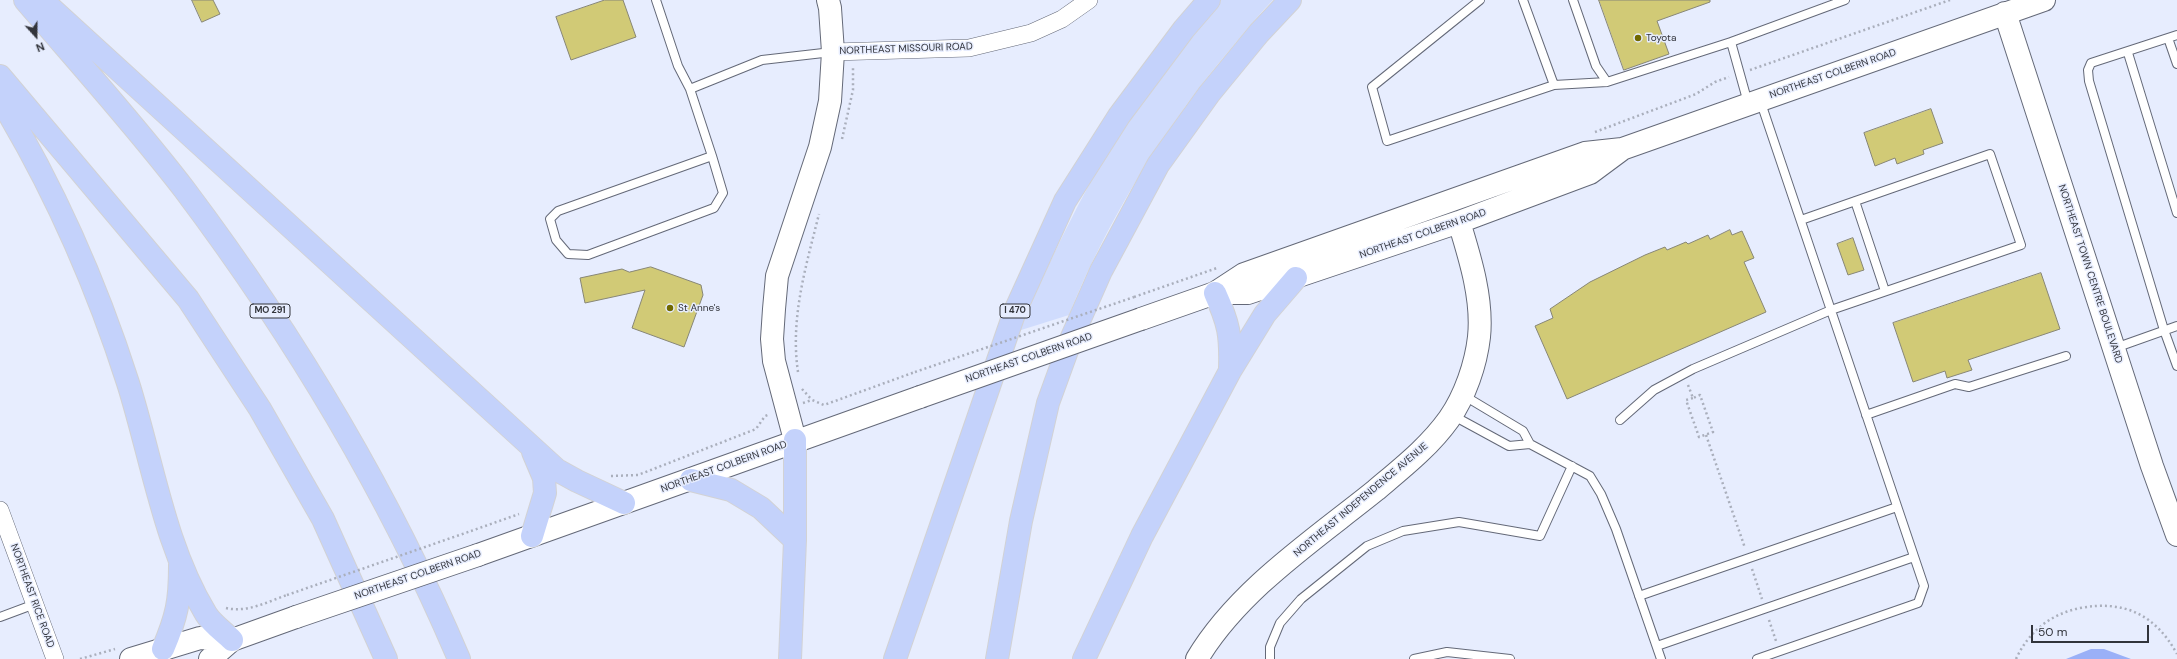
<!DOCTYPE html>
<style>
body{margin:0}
#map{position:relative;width:2177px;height:659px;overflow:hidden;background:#e7edfe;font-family:"DM Sans",sans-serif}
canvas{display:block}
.north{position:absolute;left:16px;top:16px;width:40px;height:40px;-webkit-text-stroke:3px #e7edfe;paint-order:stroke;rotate:159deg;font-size:11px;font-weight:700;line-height:16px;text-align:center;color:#32343b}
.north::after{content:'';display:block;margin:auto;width:14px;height:18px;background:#32343b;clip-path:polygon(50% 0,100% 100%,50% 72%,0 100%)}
.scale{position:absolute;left:2031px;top:625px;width:118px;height:18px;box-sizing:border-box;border:2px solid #32343b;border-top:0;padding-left:5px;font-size:12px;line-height:14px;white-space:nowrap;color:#32343b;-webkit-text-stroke:3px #e7edfe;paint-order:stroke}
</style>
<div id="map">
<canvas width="2177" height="659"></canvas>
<div class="north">N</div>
<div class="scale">50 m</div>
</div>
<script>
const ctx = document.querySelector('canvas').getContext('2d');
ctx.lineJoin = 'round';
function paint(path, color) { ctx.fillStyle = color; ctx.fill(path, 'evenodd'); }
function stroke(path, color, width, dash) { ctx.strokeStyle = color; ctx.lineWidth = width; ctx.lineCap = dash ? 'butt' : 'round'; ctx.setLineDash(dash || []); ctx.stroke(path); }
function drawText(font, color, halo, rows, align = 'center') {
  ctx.font = font + ' "DM Sans",sans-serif'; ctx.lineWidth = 3; ctx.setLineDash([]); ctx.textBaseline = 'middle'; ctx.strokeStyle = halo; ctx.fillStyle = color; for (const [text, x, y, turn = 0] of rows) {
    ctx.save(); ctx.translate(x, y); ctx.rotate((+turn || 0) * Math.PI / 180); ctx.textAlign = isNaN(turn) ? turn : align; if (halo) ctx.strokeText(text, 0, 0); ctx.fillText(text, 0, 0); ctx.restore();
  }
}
paint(new Path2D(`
 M1220 0H1273C1259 14 1246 31 1233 46 1167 123 1107 220 1069 315L1018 331C1052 257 1086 183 1131 114 1157 74 1189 37 1220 0Z`), '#d0dcfd');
paint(new Path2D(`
 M2091 649H2104L2131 659H2066Z`), '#9ab0f7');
const building = new Path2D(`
 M192 0H213L220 14 202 22Z
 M605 0H623L636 37 571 60 556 17Z
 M1599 0H1710V2L1657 21 1669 54 1624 70Z
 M1931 109 1943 143 1923 150 1924 154 1897 164 1895 158 1875 166 1864 133Z
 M1730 230 1732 235 1742 231 1754 258 1744 262 1766 312 1567 399 1535 326 1553 318 1550 309 1590 282 1645 255 1665 247 1667 250 1686 242 1688 244 1708 235 1710 239Z
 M1853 238 1864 270 1848 275 1837 244Z
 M651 267 701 285 703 295 684 347 632 328 645 290 585 303 580 278 622 269 629 272Z
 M2041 273 2060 329 1968 360 1972 370 1947 378 1945 371 1913 382 1893 323Z`);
paint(building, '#d1ca76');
stroke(building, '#878676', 1);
const lane = new Path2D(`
 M656 0 678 66 690 89 762 60 832 52
 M1480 0 1372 87 1387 141 1554 85 1607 82 1731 42
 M1523 0 1554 85
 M1573 0 1596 66 1607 82
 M2177 35 2091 63 2088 70 2089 81 2164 330 2177 366
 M2168 38 2177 64
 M2128 53 2177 213
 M690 89 712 156 723 193 714 208 588 255 568 254 556 240 550 219 558 211 712 156
 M1748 103 1731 42 1845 0
 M1855 201 1885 291
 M2115 348 2177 326
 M1463 395 1523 431 1530 444 1590 476 1601 494 1616 529 1661 659
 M1452 415 1509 446 1530 444
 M1866 415 1955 384 1969 387 2066 356
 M1620 420 1654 390 1693 369 1831 310 2021 245 1990 154 1801 220
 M1639 596 1897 507
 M0 617 35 604
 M1657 646 1914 557
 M1270 659V647L1280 623 1301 599 1367 546 1403 531 1459 522 1540 536 1572 466
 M1414 659 1447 652 1510 659
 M1757 659 1918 603 1924 586 1760 100`);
const street = new Path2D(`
 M833 52 969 48 1031 33 1062 19 1089 0
 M0 510 55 659`);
const secondary = new Path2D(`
 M2005 13 2152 466 2177 535
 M1215 293H1248L1459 222 1590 173 1621 150
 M1141 319 1215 293 1244 274 1585 153 1622 149 2044 0
 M795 440 774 361 772 339 774 309 777 276 820 147 830 101 833 52 830 8 828 0
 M478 555 920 397
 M131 659 200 638 232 640
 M210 659 232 640 296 617
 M1197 659C1238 590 1314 540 1376 490 1402 468 1429 447 1449 419 1465 396 1476 364 1479 337 1483 299 1470 258 1459 222`);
const highway = new Path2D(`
 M25 0C78 62 134 124 184 189 293 334 388 492 459 659
 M42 0 557 470 577 481 624 503
 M0 76 188 299 260 409 323 519 386 659
 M0 99C54 188 96 283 128 383 152 459 164 545 206 614 212 624 224 632 232 640
 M1215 293C1229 324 1231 335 1230 369
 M691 480 731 490 761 508 795 540
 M532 536 545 493 544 478 533 452
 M163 649C177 616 180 601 180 566
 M790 659 795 540V440
 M895 659 1015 311 1065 201 1119 116 1184 29 1209 0
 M997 659 1021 521 1048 403 1072 337 1101 271 1158 165 1209 94 1259 33 1290 0
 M1084 659 1142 536 1230 371 1265 314 1296 278`);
stroke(lane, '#646978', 10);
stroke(street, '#646978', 18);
stroke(secondary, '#646978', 24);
stroke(highway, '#d2d2d4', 24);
stroke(new Path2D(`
 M1750 70 1950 0
 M1595 132 1696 94 1715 82 1729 77
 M842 139 853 90V67
 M1134 297 1217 268
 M798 372C790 318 806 266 819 214
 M1688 385 1693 398 1700 395 1713 432 1699 437 1686 400 1693 398
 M802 389 812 400
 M803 403 812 400 824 405 915 372
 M1706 435 1745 548
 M611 476 638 475 756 429 765 416 770 414
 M471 531 519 514
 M1752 569 1762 599
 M226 608C247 613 267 602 287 595
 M1769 620 1776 641
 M80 659 115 649
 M2016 659C2029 631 2051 614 2080 608 2124 600 2155 614 2177 654`), '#aaafbc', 2.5, [2, 3]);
stroke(lane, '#fff', 8);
stroke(street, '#fff', 17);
stroke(secondary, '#fff', 22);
stroke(highway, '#c4d2fb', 22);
const secondaryBridge = new Path2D(`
 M920 397 1141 319
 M296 617 478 555`);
stroke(secondaryBridge, '#646978', 24, []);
stroke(new Path2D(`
 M915 372 1134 297
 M287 595 471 531`), '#aaafbc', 2.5, [2, 3]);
stroke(secondaryBridge, '#fff', 22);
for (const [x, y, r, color] of [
 [1638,38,4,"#706800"],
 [670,308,4,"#706800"]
]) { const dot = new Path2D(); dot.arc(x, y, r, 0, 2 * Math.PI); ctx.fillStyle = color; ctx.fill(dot); stroke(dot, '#e7edfe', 1.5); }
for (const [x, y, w] of [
 [270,311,40],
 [1015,311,30]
]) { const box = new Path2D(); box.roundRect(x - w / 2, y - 7, w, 14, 3); ctx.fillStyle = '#e7edfe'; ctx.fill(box); stroke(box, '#32343b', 1); }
drawText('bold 9px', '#32343b', null, [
 ["MO 291",270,311],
 ["I 470",1015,311]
]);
drawText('10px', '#32343b', '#e7edfe', [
 ["Toyota",1646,38],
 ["St Anne's",678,308]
], 'left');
drawText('10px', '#32343b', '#e7edfe', [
 ["NORTHEAST MISSOURI ROAD",906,49,-2],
 ["NORTHEAST COLBERN ROAD",1833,74,-19],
 ["NORTHEAST COLBERN ROAD",1423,234,-19],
 ["NORTHEAST TOWN CENTRE BOULEVARD",2090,274,72],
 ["NORTHEAST COLBERN ROAD",1029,358,-19],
 ["NORTHEAST COLBERN ROAD",724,467,-20],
 ["NORTHEAST INDEPENDENCE AVENUE",1361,500,-40],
 ["NORTHEAST COLBERN ROAD",418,575,-19],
 ["NORTHEAST RICE ROAD",32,596,70]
]);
</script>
